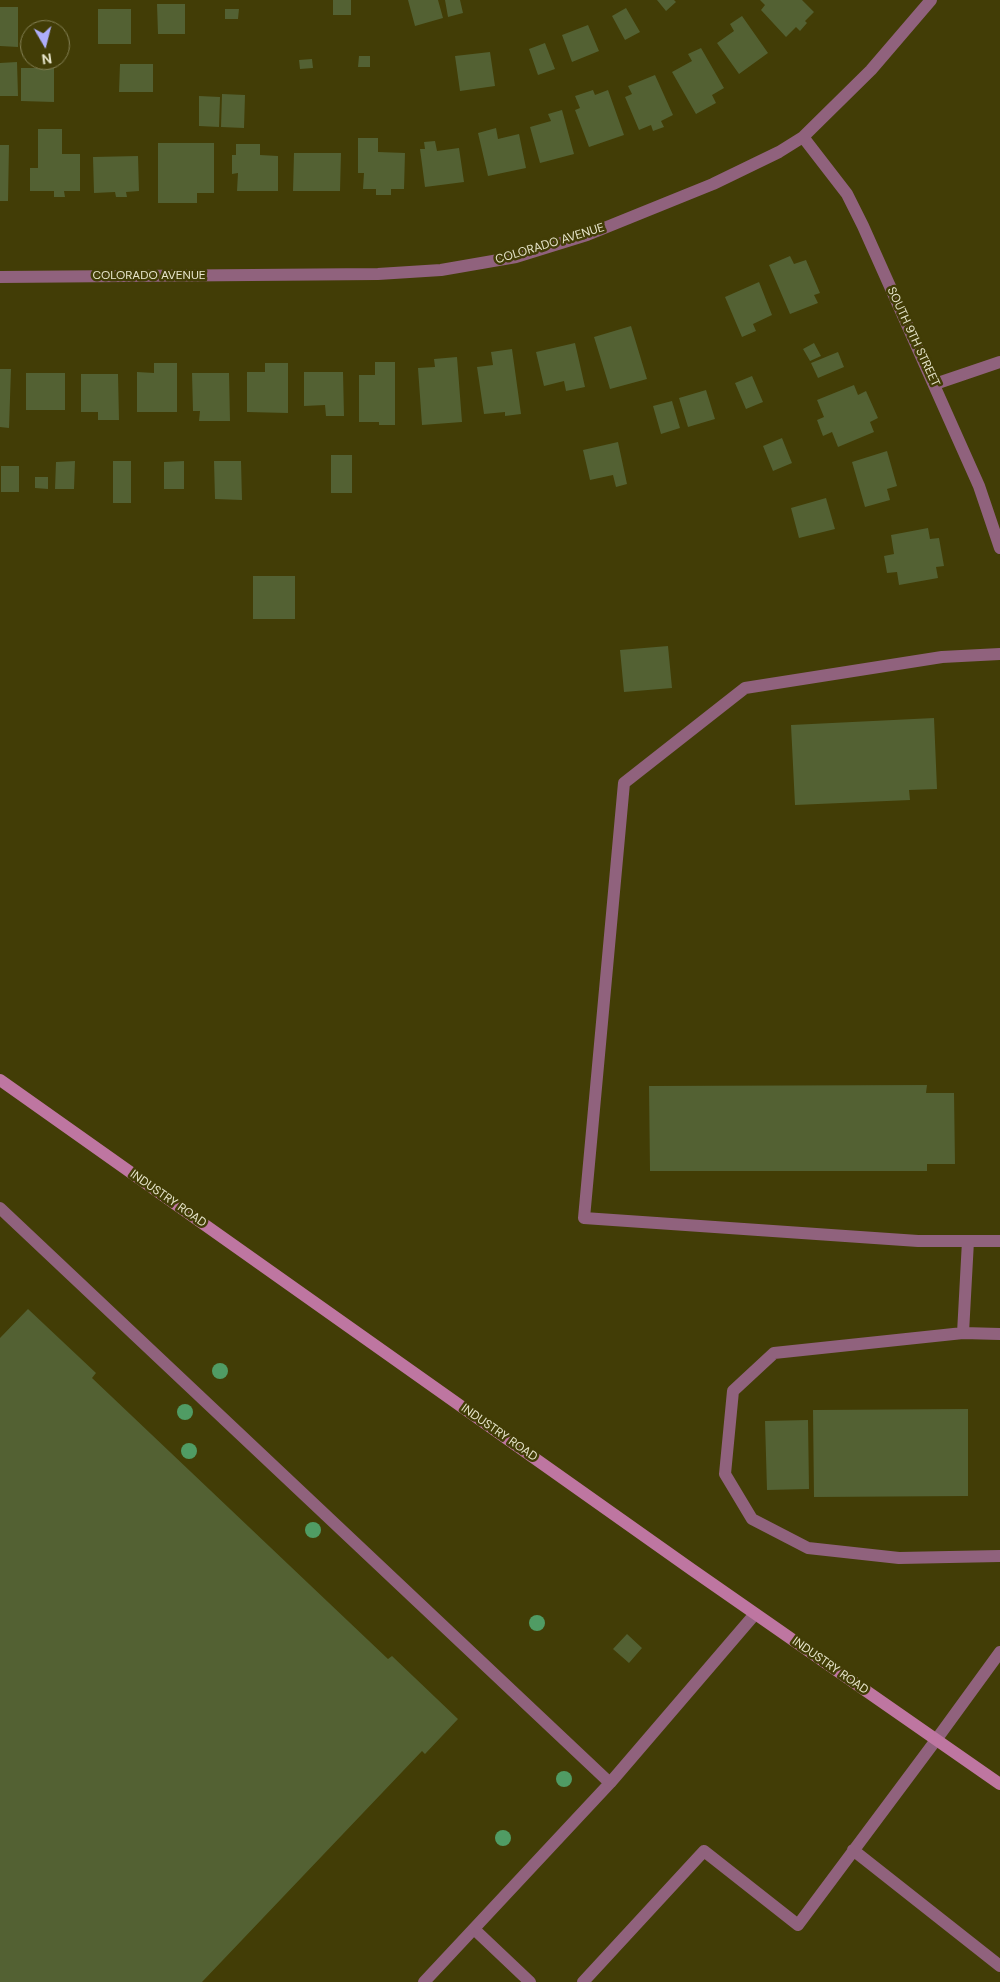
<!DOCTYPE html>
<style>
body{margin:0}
#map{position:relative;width:1000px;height:1982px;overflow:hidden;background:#423d06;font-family:"DM Sans",sans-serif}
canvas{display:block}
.north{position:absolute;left:20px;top:20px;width:50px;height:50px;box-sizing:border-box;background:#423d06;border:1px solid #848155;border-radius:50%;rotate:172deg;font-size:14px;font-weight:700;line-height:20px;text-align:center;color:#e8e6cc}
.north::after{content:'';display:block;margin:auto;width:18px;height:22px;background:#aeaefb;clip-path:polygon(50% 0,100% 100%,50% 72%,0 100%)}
</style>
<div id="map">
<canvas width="1000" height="1982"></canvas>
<div class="north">N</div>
</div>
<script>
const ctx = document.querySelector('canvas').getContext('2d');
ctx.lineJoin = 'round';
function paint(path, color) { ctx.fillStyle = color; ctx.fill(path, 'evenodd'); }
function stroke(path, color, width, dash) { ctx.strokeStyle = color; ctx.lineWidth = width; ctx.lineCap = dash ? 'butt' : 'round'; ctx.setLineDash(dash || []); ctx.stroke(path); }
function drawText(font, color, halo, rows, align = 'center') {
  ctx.font = font + ' "DM Sans",sans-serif'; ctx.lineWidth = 5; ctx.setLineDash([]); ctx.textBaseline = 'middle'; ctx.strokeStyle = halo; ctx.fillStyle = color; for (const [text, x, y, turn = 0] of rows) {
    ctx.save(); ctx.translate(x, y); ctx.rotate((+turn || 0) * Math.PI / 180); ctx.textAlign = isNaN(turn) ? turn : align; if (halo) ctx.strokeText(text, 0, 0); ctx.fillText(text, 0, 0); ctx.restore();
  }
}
paint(new Path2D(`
 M333 0H351V15H333Z
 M408 0H438L443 18 415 26Z
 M445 0H460L463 13 448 17Z
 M657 0H674L676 2 666 11Z
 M760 0H802L814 12 805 21 807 23 800 31 796 27 786 37 761 10 765 5Z
 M157 4H185V34H158Z
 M0 7H18V47L0 46Z
 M626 8 640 32 625 40 612 16Z
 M98 9H131V44H98Z
 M225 9H239L238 19H225Z
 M742 16 768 53 739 74 717 43 734 31 730 24Z
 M588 25 599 51 572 62 562 35Z
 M545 43 555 69 538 75 529 49Z
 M701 48 724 88 712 95 716 103 696 114 672 72 692 61 688 54Z
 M490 52 495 86 460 91 455 56Z
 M359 56H370V67H358Z
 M312 59 313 68 300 69 299 60Z
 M17 62 18 96H0V63Z
 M120 64H153V92H119Z
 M21 68H54V102L21 101Z
 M655 75 673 115 661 121 664 127 653 131 651 125 639 130 625 97 632 94 628 86Z
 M593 90 595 95 608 90 624 135 589 147 575 110 580 108 575 96Z
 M222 94 245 95 244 128 221 127Z
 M199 96 220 97 219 127 199 126Z
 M562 110 574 154 540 163 530 127 551 121 548 114Z
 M496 128 498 139 519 134 526 168 488 176 478 133Z
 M38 129H62V154H80V191H64L65 197H54V191H30V168H38Z
 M358 138H378V152L405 153 404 189H391V195H376V189H363L364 173H358Z
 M435 141 437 151 459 148 464 182 425 187 420 149H425L424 142Z
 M158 143H214V193H197V203H158Z
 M236 144H260V155L278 156V191H237L238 173 232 174V155H236Z
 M0 145H9L8 201H0Z
 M294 153H341L340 191H293Z
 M138 156 139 191 126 192 127 197H116L115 192 94 193 93 157Z
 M790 256 794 264 806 260 820 293 814 295 818 303 790 314 769 265Z
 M759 282 772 315 753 324 756 331 742 337 725 297Z
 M631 326 647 379 610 389 594 337Z
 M575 343 585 387 566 391 564 381 544 386 536 352Z
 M814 343 821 356 810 361 803 349Z
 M512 349 521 414 505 416V412L484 414 477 367 493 365 491 352Z
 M838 352 844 367 818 378 811 363Z
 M457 357 462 422 422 425 418 368 435 367 434 359Z
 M375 362H395V425H379V422H359V375H375Z
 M154 363H177V412H137V372L154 373Z
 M265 363H288V413L247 412V372H265Z
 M0 369H11L9 428 0 427Z
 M304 372H343L344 416H326L325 405 304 406Z
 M26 373H65V410H26Z
 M192 373H229L230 421H199L200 411H193Z
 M81 374H118L119 420H98V412H81Z
 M752 376 763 402 746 409 735 383Z
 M854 385 858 395 866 391 878 418 870 422 874 432 838 447 832 432 823 436 817 420 824 417 817 400Z
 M706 390 715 419 688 427 679 398Z
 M672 401 680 428 661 434 653 406Z
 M782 438 792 463 773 471 763 446Z
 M618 442 627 484 616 487 613 475 590 480 583 450Z
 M887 451 897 486 887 489 890 500 865 507 852 462Z
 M331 455H352V493H331Z
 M75 461 74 489H55L56 462Z
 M113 461H131V503H113Z
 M184 461V489H164V462Z
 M214 461H241L242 500 215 499Z
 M1 466H19V492H1Z
 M35 477H48V489L35 488Z
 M826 498 835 529 799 538 791 508Z
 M928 528 930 539 939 538 944 566 936 567 938 578 899 585 897 572 887 573 884 556 894 554 891 535Z
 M253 576H295V619H253Z
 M668 646 672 688 624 692 620 650Z
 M934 718 937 789 909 790 910 800 795 805 791 725Z
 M927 1085 926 1093H954L955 1164H927V1171H650L649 1086Z
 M28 1309 96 1373 92 1378 388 1659 392 1656 458 1719 425 1754 422 1751 202 1982H0V1338Z
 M968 1409V1496L814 1497 813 1410Z
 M808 1420 809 1489 767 1490 765 1421Z
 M627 1634 642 1648 629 1663 613 1649Z`), '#536133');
stroke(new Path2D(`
 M935 384 1000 362
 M1000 654 942 657 745 688 624 783 584 1218 918 1241H1000
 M0 1208 610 1783 755 1614
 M968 1241 963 1333 774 1353 733 1391 725 1474 752 1519 808 1548 899 1558 1000 1556
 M963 1333 1000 1334
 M853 1850 1000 1966
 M474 1929 530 1982
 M424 1982 610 1783
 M583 1982 704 1851 798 1925 936 1740`), '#90627d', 12);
stroke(new Path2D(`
 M803 137 847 194 863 226 979 486 1000 548
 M0 277 378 274 441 270 516 257 587 235 713 184 779 152 803 137 871 70 931 0
 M936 1740 1000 1652`), '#90627d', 12);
stroke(new Path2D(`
 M0 1080 691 1569 1000 1784`), '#be76a1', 12);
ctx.fillStyle = '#509c64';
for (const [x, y] of [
 [220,1371],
 [185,1412],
 [189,1451],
 [313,1530],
 [537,1623],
 [564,1779],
 [503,1838]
]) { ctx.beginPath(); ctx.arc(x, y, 8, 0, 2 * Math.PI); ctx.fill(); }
drawText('12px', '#e8e6cc', '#423d06', [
 ["COLORADO AVENUE",550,244,-17],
 ["COLORADO AVENUE",149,276],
 ["SOUTH 9TH STREET",913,337,65],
 ["INDUSTRY ROAD",168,1199,35],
 ["INDUSTRY ROAD",499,1433,35],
 ["INDUSTRY ROAD",830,1666,35]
]);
</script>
